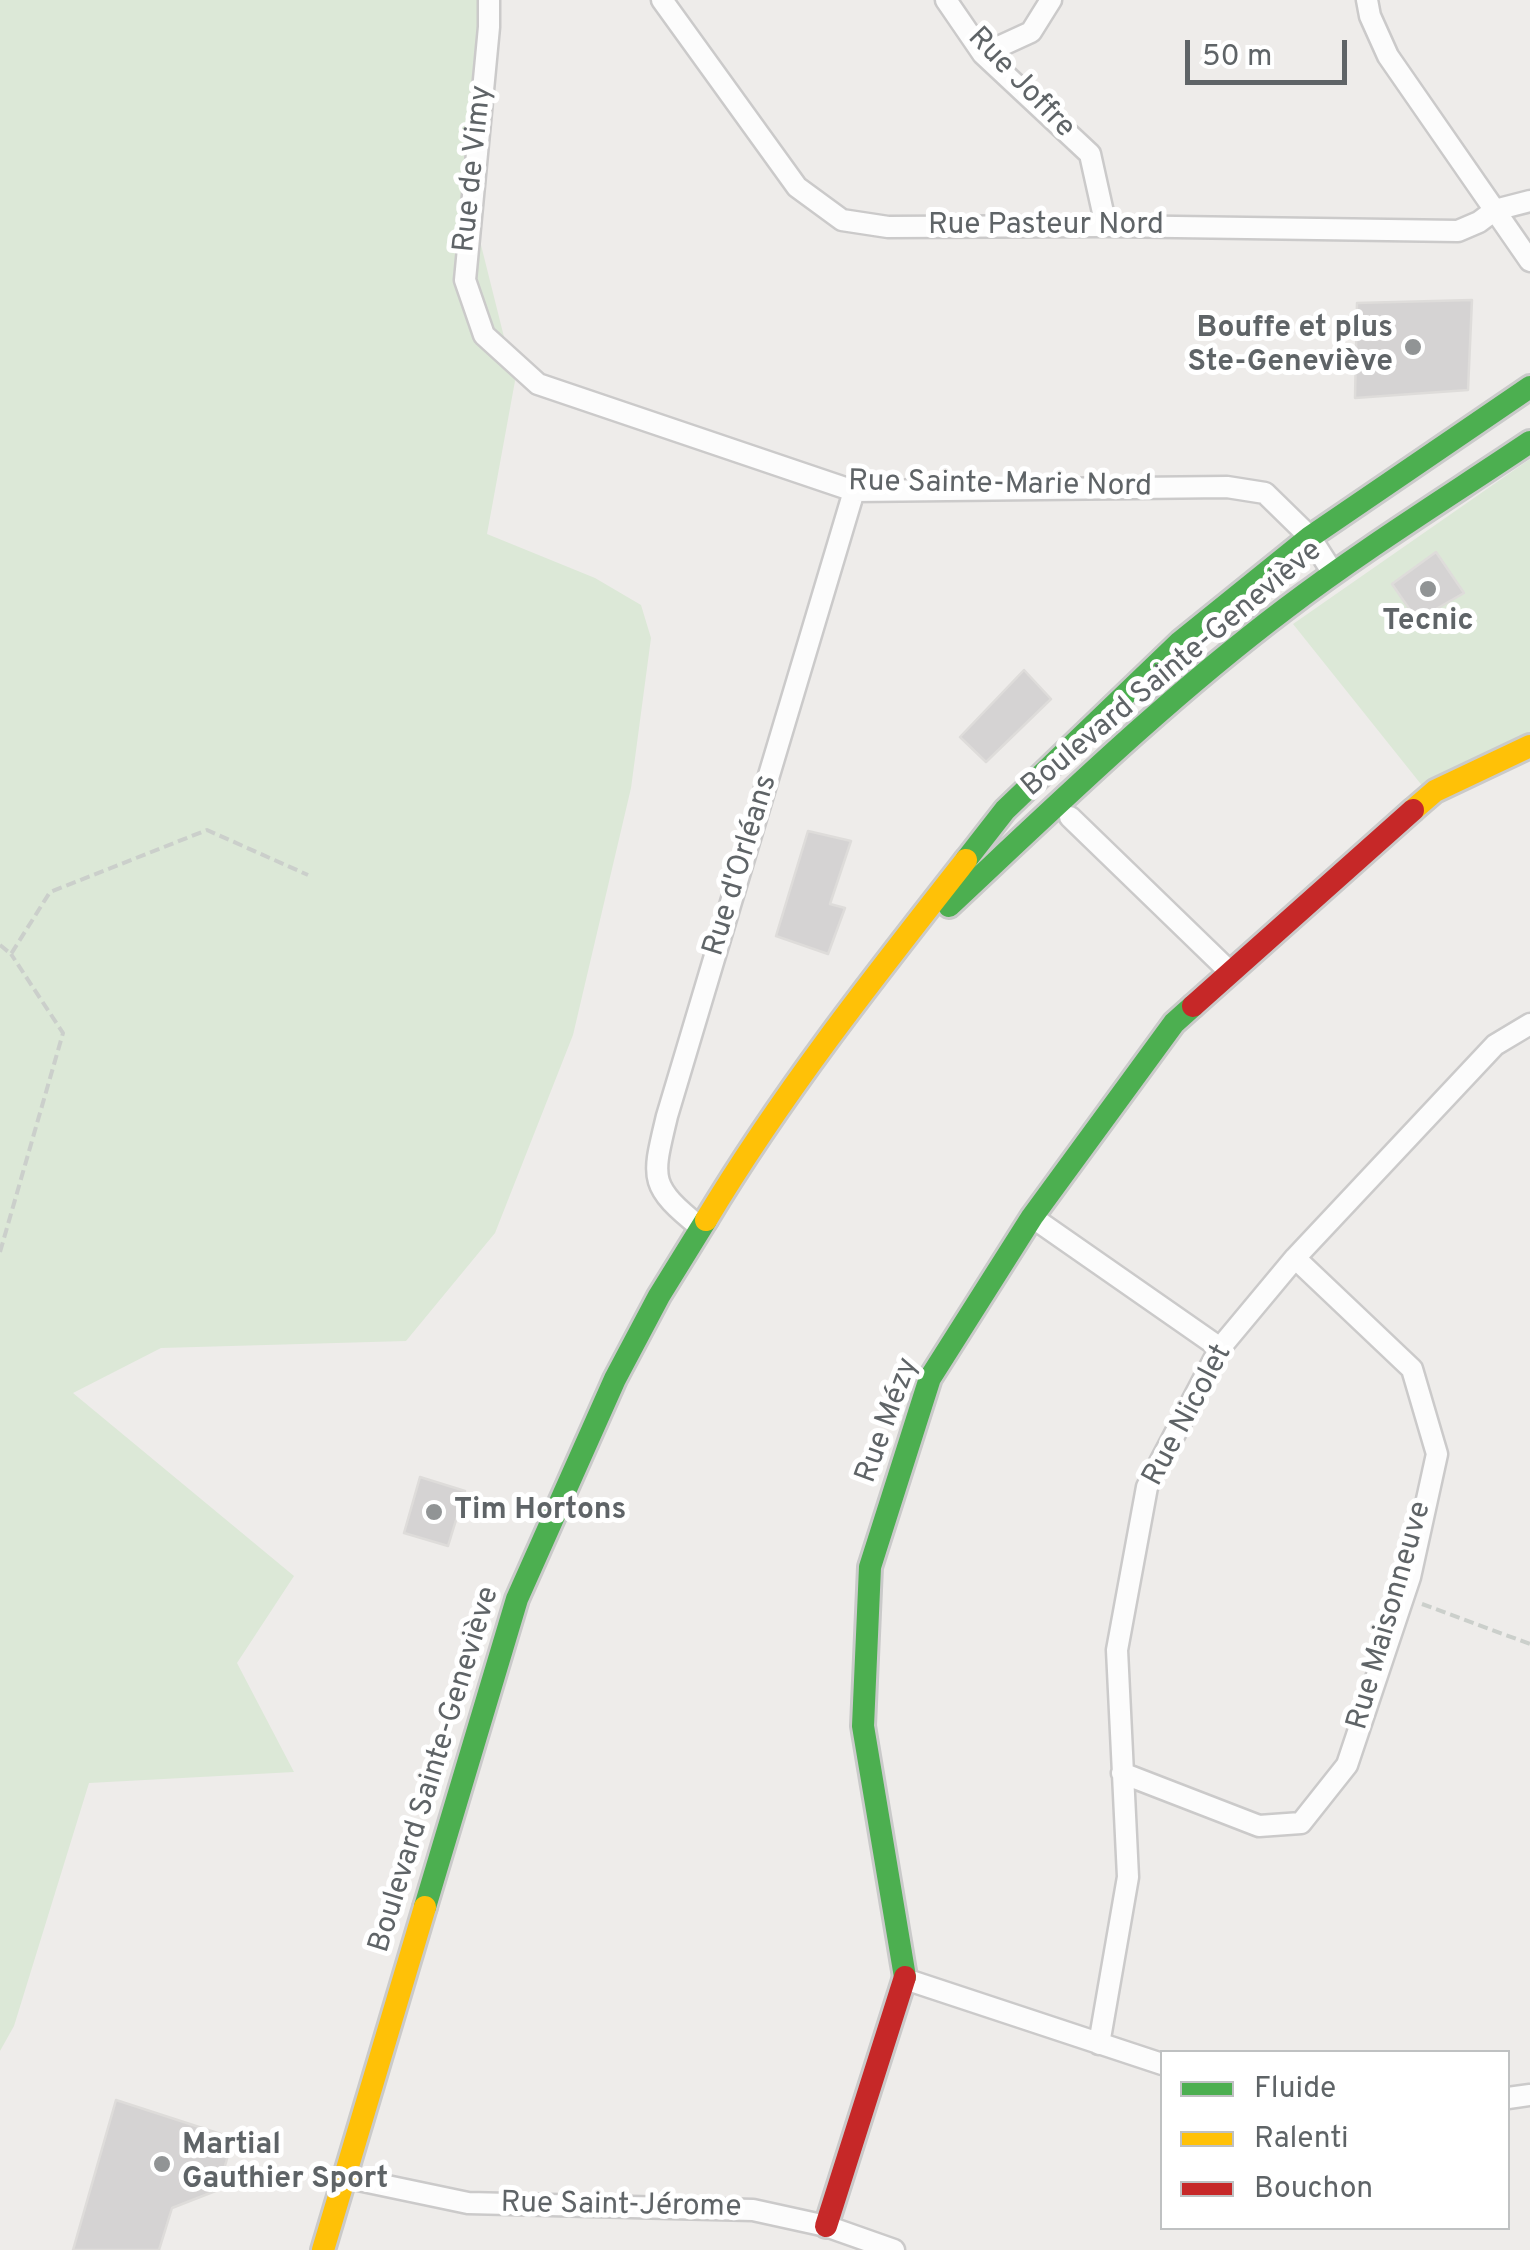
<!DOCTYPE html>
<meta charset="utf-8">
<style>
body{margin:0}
#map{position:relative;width:1530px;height:2250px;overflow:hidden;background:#eeecea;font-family:Overpass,sans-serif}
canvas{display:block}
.legend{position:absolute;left:1160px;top:2050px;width:350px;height:180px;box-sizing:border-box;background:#fff;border:2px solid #bfc1c2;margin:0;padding:12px 18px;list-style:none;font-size:30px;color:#5f6467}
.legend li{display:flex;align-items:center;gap:20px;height:50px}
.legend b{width:50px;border:2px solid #bfc1c2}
.scale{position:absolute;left:1185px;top:40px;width:162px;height:45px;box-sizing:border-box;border:5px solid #5f6467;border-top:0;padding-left:12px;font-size:30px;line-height:35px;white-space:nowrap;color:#5f6467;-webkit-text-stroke:8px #fff;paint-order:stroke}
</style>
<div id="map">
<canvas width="1530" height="2250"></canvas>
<ul class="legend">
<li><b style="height:12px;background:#4caf50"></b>Fluide</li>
<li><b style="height:12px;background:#ffc107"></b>Ralenti</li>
<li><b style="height:12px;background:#c62828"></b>Bouchon</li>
</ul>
<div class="scale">50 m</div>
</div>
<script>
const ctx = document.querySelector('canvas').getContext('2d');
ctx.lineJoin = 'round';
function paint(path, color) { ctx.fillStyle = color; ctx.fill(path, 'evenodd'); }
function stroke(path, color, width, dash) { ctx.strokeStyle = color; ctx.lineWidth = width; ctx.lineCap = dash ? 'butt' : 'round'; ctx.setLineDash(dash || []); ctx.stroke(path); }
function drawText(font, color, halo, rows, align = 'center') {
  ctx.font = font + ' Overpass,sans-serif'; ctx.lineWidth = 10; ctx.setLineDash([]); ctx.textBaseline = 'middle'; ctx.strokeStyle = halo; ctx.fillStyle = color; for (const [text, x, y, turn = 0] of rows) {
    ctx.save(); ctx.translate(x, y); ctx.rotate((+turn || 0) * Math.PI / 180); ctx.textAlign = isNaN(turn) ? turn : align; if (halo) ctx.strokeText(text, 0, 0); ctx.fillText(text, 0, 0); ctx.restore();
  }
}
paint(new Path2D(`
 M0 0H494L479 237 515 381 487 534 595 578 641 605 651 638 631 788 573 1035 495 1233 406 1341 161 1348 73 1393 294 1576 237 1663 294 1772 89 1783 14 2026 0 2051Z
 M1530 459V746L1428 793 1293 624Z`), '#dce8d7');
const building = new Path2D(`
 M1472 300 1468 390 1355 398 1357 303Z
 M1436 552 1464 593 1417 620 1392 584Z
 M1024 670 1051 699 986 762 960 737Z
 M808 831 851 841 830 904 845 908 828 954 776 936Z
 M420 1477 465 1491 448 1546 404 1533Z
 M116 2100 233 2138 218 2190 172 2208 159 2250H73Z`);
paint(building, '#d5d3d3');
stroke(building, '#dedcda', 2.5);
const street = new Path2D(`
 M489 0V27L465 280 484 335 538 384 854 491 1227 487 1265 493 1310 537 1333 573
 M662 0 797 187 842 220 888 227 1106 226 1458 231 1479 222 1495 210 1530 201
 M946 0 983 54 1090 154 1106 226
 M1367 0 1370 16 1388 56 1530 261
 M983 54 1031 32 1051 0
 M1070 817 1229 971
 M1032 1217 1220 1348
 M700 1227C648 1185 652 1179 667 1116L854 491
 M1122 1773 1259 1826 1301 1823 1347 1765 1410 1577 1437 1454 1412 1369 1295 1258
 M905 1979 1162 2064
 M1099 2044 1128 1877 1117 1650 1147 1487 1220 1348 1295 1258 1495 1045 1530 1024
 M1508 2098 1530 2095
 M344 2177 468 2203 753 2210 826 2226 894 2250`);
const fast = new Path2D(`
 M966 860 1005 810 1180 642 1310 537 1530 387
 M949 906C1058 804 1166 699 1285 609 1364 549 1448 497 1530 442
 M425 1907 517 1599 615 1379 659 1296 706 1220
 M905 1977 863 1726 870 1567 930 1378 1032 1217 1174 1023 1193 1006`);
const slow = new Path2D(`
 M1413 810 1435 791 1530 746
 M706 1220C783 1092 874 977 966 860
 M323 2250 425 1907`);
const jam = new Path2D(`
 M1193 1006 1413 810
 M826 2226 905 1977`);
stroke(street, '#cbcaca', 25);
stroke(fast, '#cacaca', 28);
stroke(slow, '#cacaca', 28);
stroke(jam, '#cacaca', 28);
stroke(new Path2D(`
 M0 945 11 954 50 892 207 830 308 875
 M0 1252 63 1033 11 954
 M1422 1604 1530 1644`), '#cbcfcb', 4, [10, 5]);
stroke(street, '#fcfcfc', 20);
stroke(fast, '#4caf50', 22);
stroke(slow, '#ffc107', 22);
stroke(jam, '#c62828', 22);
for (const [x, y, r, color] of [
 [1413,347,10,"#919495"],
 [1428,589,10,"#919495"],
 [434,1512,10,"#919495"],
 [162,2164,10,"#919495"]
]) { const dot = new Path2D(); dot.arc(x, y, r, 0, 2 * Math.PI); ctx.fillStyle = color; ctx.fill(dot); stroke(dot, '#fff', 4); }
drawText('30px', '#5f6467', '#fff', [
 ["Rue Joffre",1020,84,46],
 ["Rue de Vimy",475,169,-84],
 ["Rue Pasteur Nord",1046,227],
 ["Rue Sainte-Marie Nord",1000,486,1],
 ["Boulevard Sainte-Geneviève",1173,670,-40],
 ["Rue d'Orléans",742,866,-73],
 ["Rue Nicolet",1189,1416,-62],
 ["Rue Mézy",889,1421,-70],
 ["Rue Maisonneuve",1391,1616,-74],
 ["Boulevard Sainte-Geneviève",436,1770,-73],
 ["Rue Saint-Jérome",621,2207,1]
]);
drawText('bold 30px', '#5f6467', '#fff', [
 ["Bouffe et plus",1393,330,"right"],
 ["Ste-Geneviève",1393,364,"right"],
 ["Tecnic",1428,623,"center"],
 ["Tim Hortons",454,1512],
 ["Martial",182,2147],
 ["Gauthier Sport",182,2181]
], 'left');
</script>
